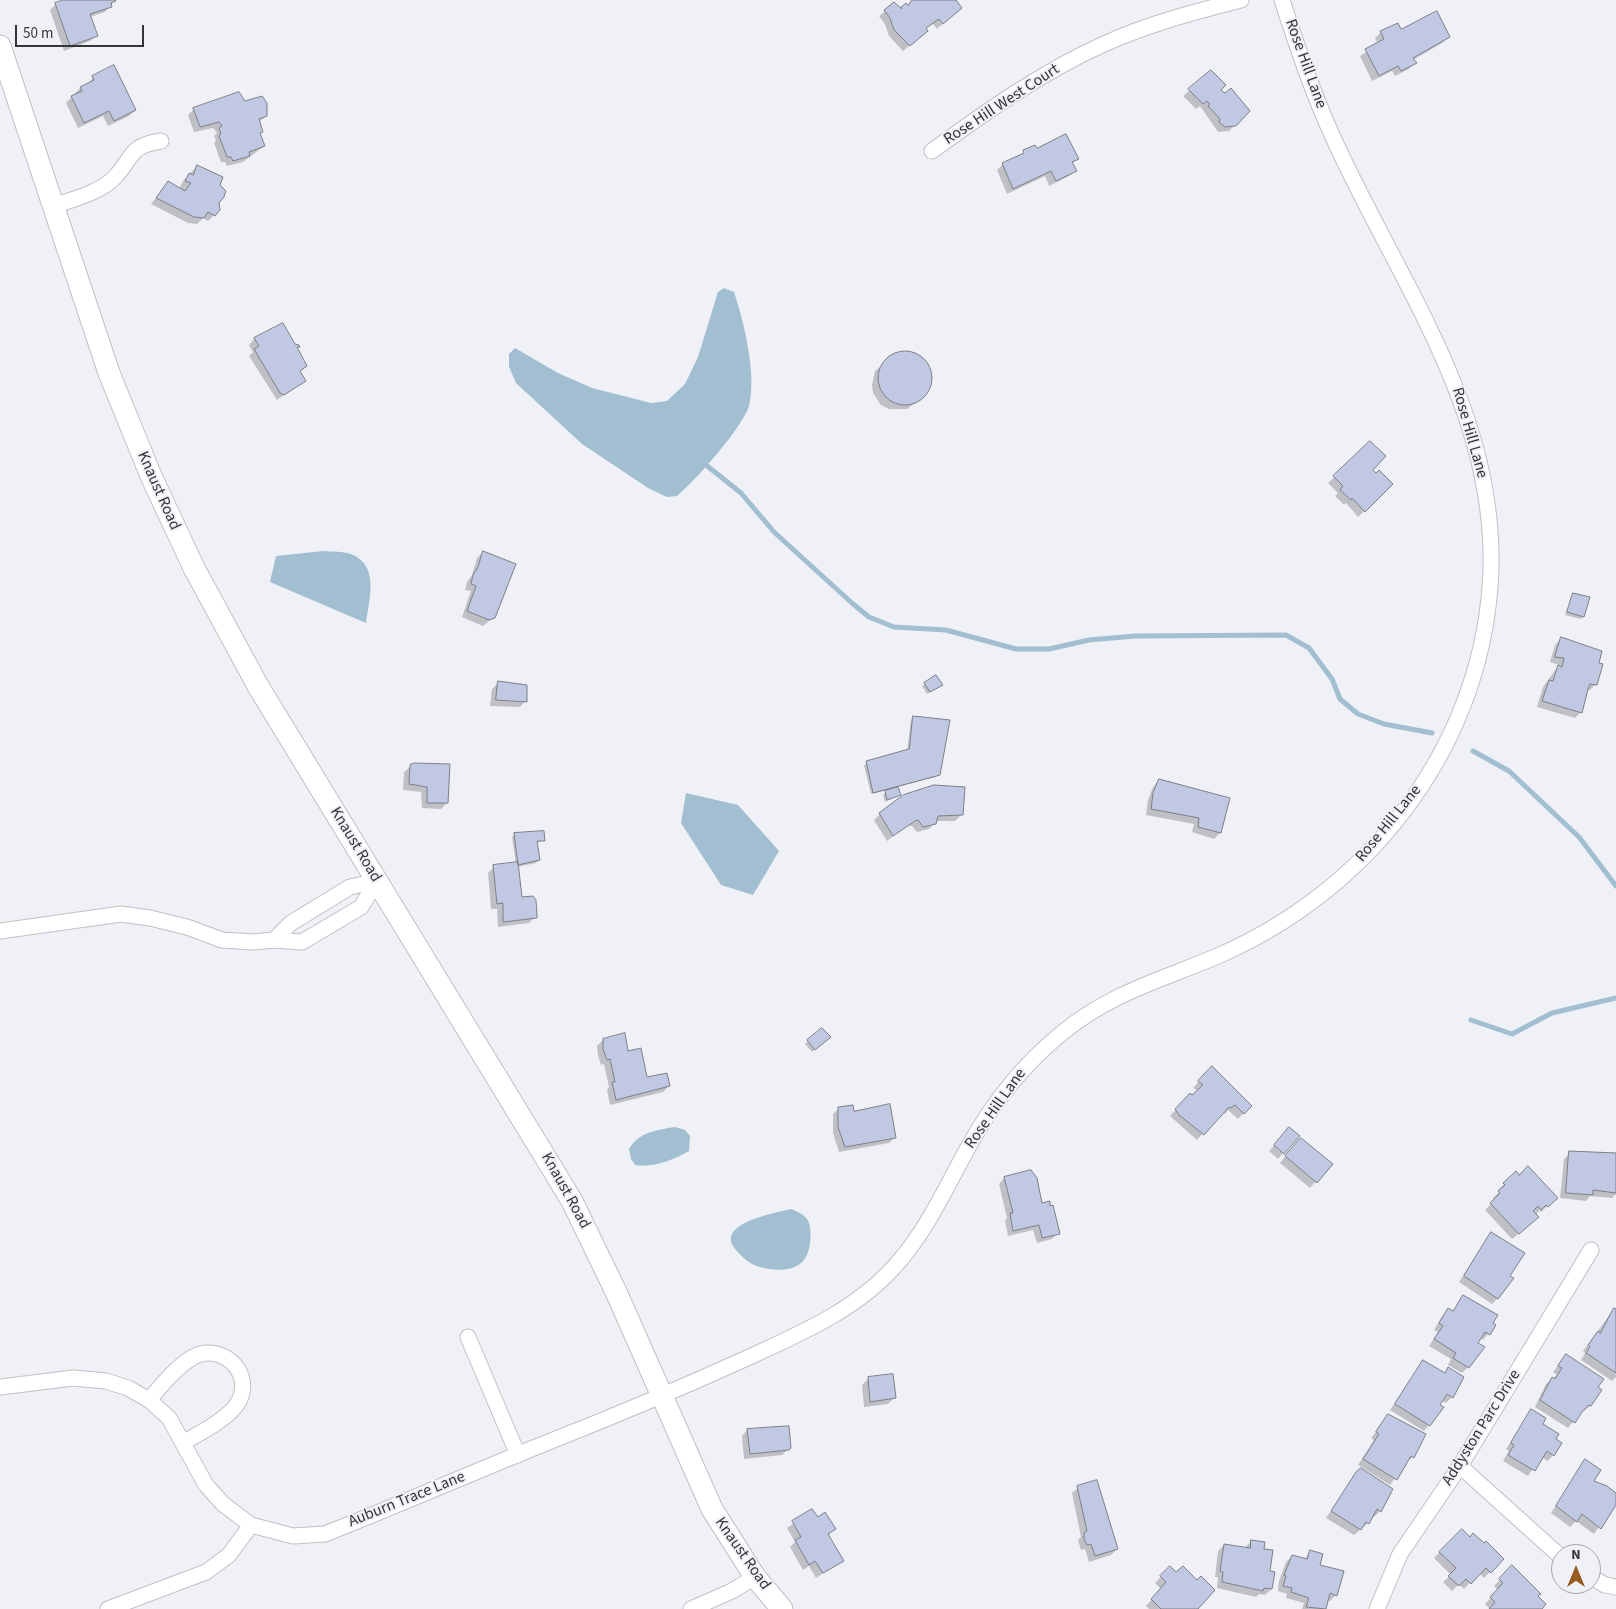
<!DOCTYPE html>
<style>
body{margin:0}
#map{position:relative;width:1616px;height:1609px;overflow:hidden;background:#eff1f7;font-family:"Source Sans 3",sans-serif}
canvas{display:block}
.north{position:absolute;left:1551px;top:1544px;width:50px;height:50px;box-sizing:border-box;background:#eff1f7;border:1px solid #a4a6aa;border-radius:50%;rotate:0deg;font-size:14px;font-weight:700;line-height:20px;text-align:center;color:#343537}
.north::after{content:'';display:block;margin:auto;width:18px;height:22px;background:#965b1a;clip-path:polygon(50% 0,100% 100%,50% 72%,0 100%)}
.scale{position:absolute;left:15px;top:25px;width:129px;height:22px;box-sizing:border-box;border:2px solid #343537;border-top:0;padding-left:6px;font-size:15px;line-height:18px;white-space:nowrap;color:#343537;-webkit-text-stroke:4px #eff1f7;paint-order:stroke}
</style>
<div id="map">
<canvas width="1616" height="1609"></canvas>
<div class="north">N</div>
<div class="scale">50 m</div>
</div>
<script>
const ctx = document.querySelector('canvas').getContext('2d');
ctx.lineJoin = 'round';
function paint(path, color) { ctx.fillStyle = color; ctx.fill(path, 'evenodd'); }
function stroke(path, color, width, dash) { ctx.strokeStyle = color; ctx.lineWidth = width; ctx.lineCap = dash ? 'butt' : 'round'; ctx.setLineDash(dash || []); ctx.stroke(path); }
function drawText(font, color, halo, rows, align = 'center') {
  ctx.font = font + ' "Source Sans 3",sans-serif'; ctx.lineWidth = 4; ctx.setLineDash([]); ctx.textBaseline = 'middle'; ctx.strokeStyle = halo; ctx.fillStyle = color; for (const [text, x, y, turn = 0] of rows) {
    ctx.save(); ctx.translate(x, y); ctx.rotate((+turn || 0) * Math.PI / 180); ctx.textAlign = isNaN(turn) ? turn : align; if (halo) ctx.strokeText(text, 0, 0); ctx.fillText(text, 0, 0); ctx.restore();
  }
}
paint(new Path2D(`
 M724 288 734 292C744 322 757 375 749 406 742 428 696 480 677 496L667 497 648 488 582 444 516 383 509 367V354L515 348 558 373 592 388 651 403 667 401 685 384 698 357 718 292Z
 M323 551C332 552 343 551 351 554 380 565 369 600 366 623L270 582 276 556Z
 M686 793 738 805 779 851 753 895 721 885 681 823Z
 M675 1127 685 1130 690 1136 689 1151C674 1160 652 1168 635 1165L631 1159 629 1149C639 1132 657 1130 675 1127Z
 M791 1209C797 1211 803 1214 807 1219 813 1228 811 1252 804 1260 794 1273 770 1271 757 1266 748 1263 742 1257 736 1250 713 1224 774 1213 791 1209Z`), '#a2bfd2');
paint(new Path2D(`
 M68 0 114 1 105 12 90 17 96 36 90 41 64 51 50 10 56 4Z
 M916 0H955L954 14 937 29 933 24 925 29 920 37 903 51 889 36 885 24 879 16 885 11 900 9Z
 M1400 31 1448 37 1442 43 1413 60 1415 63 1409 69 1395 76 1392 71 1372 81 1360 56 1378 44 1375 38 1381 32Z
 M1211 71 1219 90 1225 95 1235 125 1229 131 1218 132 1200 106 1196 109 1183 96Z
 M93 77 135 110 129 116 108 126 103 116 78 128 66 103 80 88 88 85Z
 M245 103 266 116 259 122 262 131 259 134 264 146 243 162 227 166 225 162H221L214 143 216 141 214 136 217 133 213 128 194 132 188 115 194 109Z
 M1034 147 1036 150 1077 158 1072 164 1075 170 1069 176 1049 186 1045 176 1007 194 997 170 1003 164Z
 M197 166 218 185 214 215 208 221 203 218 197 224 188 223 151 204 163 189H179L183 181Z
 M283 324 306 366 299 372 304 381 277 400 249 356 253 352 249 345 254 339Z
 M896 353H914L922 357 928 364 931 378 925 395 907 409H889L881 405 873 393 872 385 875 371Z
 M1370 443 1371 470 1392 484 1358 517 1346 503 1344 505 1335 496 1338 493 1328 483Z
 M483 552 494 617 483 626 462 617 471 591 465 590 467 582 472 575 477 558Z
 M1573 595 1583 617 1581 619 1565 615Z
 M1561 639 1597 664 1596 684 1590 690H1586L1581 712 1575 718 1537 707 1543 687 1559 665 1550 662 1555 645Z
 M498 683 525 701 520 707 490 706 492 689Z
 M925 684 941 685 927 694 922 686Z
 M913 718 939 774 936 777 897 787 899 795 885 802 883 795 888 790 871 794 864 765 907 751 911 720Z
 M411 766 447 803 441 809 422 808 421 792 403 790 404 772Z
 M1159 781 1229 799 1220 833 1214 839 1192 832 1194 824 1146 815 1148 800 1153 787Z
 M880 814 961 815 955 821H936L929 829 917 832 912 826H907L887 841 874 820Z
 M514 835 544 840 536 843 539 860 536 863 517 867 521 899 535 917 529 923 498 927 497 909H491L488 873 494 867 516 864 512 837Z
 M826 1039 812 1052 805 1044 808 1041Z
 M603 1040 627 1052 646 1079 669 1086 663 1092 610 1105 607 1090 609 1087 604 1064 601 1065 598 1055 597 1046Z
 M1206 1073 1250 1106 1238 1119 1228 1110 1225 1114 1222 1112 1197 1140 1170 1116 1190 1094 1192 1097 1198 1091 1193 1088Z
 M839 1108 895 1137 889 1143 839 1152 833 1133V1114Z
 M1283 1135V1153L1278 1159 1269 1151Z
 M1295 1145 1331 1164 1310 1188 1280 1163Z
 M1570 1153 1616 1155V1194L1612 1198 1590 1196 1586 1201 1560 1198 1564 1159Z
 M1516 1173 1556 1198 1541 1212 1539 1210 1532 1223 1512 1239 1485 1210 1495 1200 1493 1198 1499 1192 1498 1190Z
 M1004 1178 1041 1205 1058 1233 1052 1239 1037 1243 1033 1230 1008 1236 1005 1221 1007 1218 999 1184Z
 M1491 1233 1508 1276 1512 1278 1503 1293 1492 1304 1459 1282Z
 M1463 1296 1496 1316 1488 1334 1483 1340 1480 1338 1468 1367 1462 1373 1448 1365 1451 1359 1429 1346 1438 1332 1434 1330 1442 1316 1448 1310 1452 1312Z
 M1614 1309 1616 1377 1612 1381 1581 1360 1585 1353 1583 1351Z
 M1566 1356 1596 1388 1590 1406 1584 1411 1582 1410 1568 1428 1535 1407 1546 1384 1557 1375 1553 1372Z
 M1423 1362 1443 1374 1449 1369 1452 1397 1446 1403 1441 1400 1429 1425 1424 1431 1390 1410Z
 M868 1379 894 1398 888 1404 864 1407 862 1385Z
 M1532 1411 1554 1439 1553 1455 1548 1461 1541 1457 1528 1476 1503 1461 1509 1451 1506 1449Z
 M1388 1416 1413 1457 1406 1462 1390 1485 1358 1465 1374 1440 1371 1438Z
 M747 1430 789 1448 782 1455 744 1459 742 1436Z
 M1585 1461 1592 1482 1616 1495V1502L1594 1534 1576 1521 1570 1527 1551 1513Z
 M1357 1473 1380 1511 1374 1517 1372 1515 1368 1523 1354 1535 1326 1518Z
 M1078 1488 1117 1549 1111 1555 1089 1562 1085 1549 1081 1550 1078 1540 1081 1537 1072 1493Z
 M812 1511 818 1518 834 1529 828 1536 842 1561 816 1578 809 1566 803 1570 790 1547 795 1542 787 1528Z
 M1462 1530 1470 1538 1503 1559 1484 1578 1479 1573 1464 1589 1459 1584 1452 1591 1443 1582 1451 1575 1434 1558Z
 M1251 1541 1263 1550 1271 1589 1265 1595 1259 1594 1256 1597 1217 1588 1218 1577H1215L1218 1551 1224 1545 1245 1548Z
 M1310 1551 1336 1595 1330 1601 1327 1600 1324 1609H1302L1304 1603 1286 1598 1287 1594 1278 1591 1279 1581 1286 1562 1292 1556 1304 1560Z
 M1512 1567 1536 1597 1540 1609H1490L1485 1604 1498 1590 1494 1586Z
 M1170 1568 1176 1574 1197 1582 1194 1609H1149L1146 1606 1161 1589 1155 1583Z`), '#0003');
stroke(new Path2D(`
 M706 465 741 493 774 532 853 604 869 617 894 627 946 630 1016 649H1049L1089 640 1135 636 1286 635 1309 648 1332 679 1340 699 1358 714 1384 724 1432 733
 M1473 751 1509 771 1579 837 1616 886
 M1471 1020 1512 1034 1552 1013 1616 998`), '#a2bfd2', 5);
const building = new Path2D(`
 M63 0H115L116 1 111 3 112 7 90 14 98 36 70 46 55 3Z
 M912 0H956L962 8 943 24 939 19 926 28 928 31 910 46 894 30 890 18 884 10 894 2 902 9 901 7 906 3 908 5Z
 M1437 11 1450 37 1413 58 1417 63 1401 71 1398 66 1379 76 1365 49 1384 39 1380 31 1398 23 1401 29Z
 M114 65 136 110 114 121 109 111 84 123 71 96 82 91 80 87 94 80 92 76Z
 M1211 70 1226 85 1221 90 1225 93 1231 88 1250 111 1236 126 1225 127 1219 122 1220 119 1208 106 1210 104 1207 101 1203 104 1188 89Z
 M239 92 245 101 262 96 267 103V116L259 119 263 132 260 133 265 146 249 152 250 156 233 161 231 157H227L219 136 221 134 219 128 222 126 219 122 200 127 193 108Z
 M1066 134 1079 159 1072 162 1077 171 1056 181 1051 171 1013 189 1002 163 1024 153 1023 150 1035 145 1037 148Z
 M197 165 223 177 220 185 226 191 224 197 219 203 220 210 215 216 208 212 204 218 194 217 156 198 168 181 185 191 191 183 185 181 189 173 193 175Z
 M283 323 295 344 299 345 300 347H297L307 366 300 371 306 381 284 395 280 393 254 349 259 346 254 338Z
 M878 378a27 27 0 1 1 54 0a27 27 0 1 1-54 0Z
 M1370 441 1386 456 1373 470 1376 473 1379 470 1393 484 1365 512 1352 498 1351 500 1340 490 1343 486 1333 476Z
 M483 551 516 564 495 618 489 620 467 611 476 586 471 584 473 575 478 567Z
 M1573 593 1590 597 1584 617 1567 612Z
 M1561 637 1602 651 1599 663 1603 664 1597 685 1590 684 1588 689 1582 713 1542 701 1549 680 1553 681 1558 665 1562 667 1564 658 1555 657Z
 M936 675 943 685 930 692 924 683Z
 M498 681 527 685V702L496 700Z
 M913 716 950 720 940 775 873 793 866 761 909 749Z
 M414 763 450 764 448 803H427V787L409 784 410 765Z
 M1159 779 1230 798 1221 833 1198 827 1199 818 1151 809 1153 793Z
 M934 785 965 787 963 815 938 816 936 824 923 827 918 820 915 821 893 836 879 813 903 795Z
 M898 787 901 795 887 800 885 791Z
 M544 831 545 841H537L540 860 518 865 514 833Z
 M518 862 522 897 533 896 536 900 537 915V918L503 922V903L497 904 493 865Z
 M822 1028 831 1037 815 1050 807 1040Z
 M625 1033 628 1051 641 1048 647 1077 667 1073 670 1086 616 1100 612 1082H615L610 1059 607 1060 603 1049V1039Z
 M1212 1066 1252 1106 1244 1114 1235 1105 1231 1108 1229 1107 1204 1135 1179 1115 1175 1109 1190 1093 1192 1095 1203 1085 1198 1081Z
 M890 1104 896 1138 845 1147 838 1127V1107L853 1105 854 1111Z
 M1289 1127 1300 1136 1284 1154 1274 1145Z
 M1301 1138 1333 1164 1317 1183 1285 1156Z
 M1569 1151 1616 1153V1193L1593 1190V1195L1566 1193Z
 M1528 1166 1558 1198 1548 1207 1546 1205 1541 1210 1538 1206 1533 1211 1539 1217 1519 1234 1490 1203 1500 1193 1498 1191 1505 1185 1503 1183 1516 1171 1519 1175Z
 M1031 1170 1037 1178 1042 1203 1050 1201V1206L1053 1205 1060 1234 1042 1238 1039 1225 1013 1231 1010 1213H1013L1004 1177Z
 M1491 1232 1525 1253 1510 1276 1514 1278 1498 1299 1464 1276Z
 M1463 1295 1498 1315 1493 1323 1496 1325 1490 1335 1485 1332 1478 1343 1485 1347 1469 1368 1453 1358 1456 1353 1434 1339 1443 1326 1439 1323 1448 1308 1453 1311Z
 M1614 1308 1616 1309V1373L1586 1353 1590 1347 1588 1345 1598 1331 1600 1333Z
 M1566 1354 1604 1379 1598 1387 1602 1390 1591 1406 1589 1405 1582 1412 1575 1423 1540 1400 1552 1377 1555 1379 1562 1368 1558 1366Z
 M1423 1360 1445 1373 1448 1367 1464 1377 1453 1398 1447 1394 1440 1405 1444 1407 1430 1426 1395 1404Z
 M893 1374 896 1398 870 1402 868 1377Z
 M1531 1409 1546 1418 1543 1424 1559 1434 1556 1439 1562 1443 1554 1456 1547 1451 1535 1471 1508 1455 1514 1445 1511 1443Z
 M1388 1414 1426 1434 1414 1458 1411 1456 1397 1480 1363 1459 1379 1434 1376 1432Z
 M786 1426H789L791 1448 789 1450 750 1454 747 1429Z
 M1585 1459 1601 1470 1594 1481 1607 1486 1616 1493V1505L1601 1529 1582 1514 1577 1522 1556 1506Z
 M1361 1468 1393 1489 1381 1512 1377 1509 1369 1524 1366 1522 1361 1530 1331 1511 1356 1472Z
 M1097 1480 1118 1549 1095 1556 1091 1544 1087 1545 1084 1539V1533L1087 1531 1077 1486Z
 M812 1509 818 1517 825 1512 836 1529 828 1534 844 1561 823 1573 815 1561 809 1565 795 1540 801 1537 792 1521Z
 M1462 1529 1470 1537 1473 1533 1484 1543 1486 1541 1504 1559 1491 1573 1486 1568 1471 1584 1466 1579 1459 1586 1448 1576 1456 1568 1439 1552Z
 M1251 1540 1265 1542 1264 1549 1273 1550 1270 1571 1275 1572 1272 1589 1264 1588 1263 1591 1222 1582 1223 1572 1220 1571 1224 1544 1250 1548Z
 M1310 1550 1323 1554 1320 1565 1344 1571 1337 1596 1330 1593 1326 1609 1306 1607 1309 1598 1291 1592 1292 1588 1283 1586 1286 1576 1284 1575 1292 1555 1307 1559Z
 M1512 1565 1541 1594 1538 1596 1546 1604 1542 1609H1489L1495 1602 1490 1597 1503 1583 1499 1579Z
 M1170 1566 1176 1572 1183 1566 1197 1580 1201 1576 1215 1590 1198 1609H1161L1151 1599 1166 1582 1160 1576Z`);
paint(building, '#c0c8e4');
stroke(building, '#7d7f85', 1);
const street = new Path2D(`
 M932 151C987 111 1042 72 1104 44 1148 24 1194 12 1241 0
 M53 206C73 199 100 193 115 177 134 157 128 146 161 141
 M0 931 121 914 150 918 187 927 222 940 254 942 274 940 302 942 361 907 377 881
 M274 940 291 923 350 887 377 881
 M468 1337 518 1455
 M0 1387 73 1378 106 1381 128 1388 149 1400 169 1418 206 1485 223 1504 251 1525 293 1536 325 1534C401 1504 476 1471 551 1441 617 1415 681 1388 745 1359 799 1334 855 1311 895 1266 927 1231 947 1185 970 1144 994 1101 1024 1064 1062 1033 1112 992 1162 980 1220 955 1375 887 1486 739 1491 568 1495 406 1395 276 1332 135 1312 91 1297 46 1282 0
 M149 1400C162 1385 175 1368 193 1357 220 1342 254 1371 239 1401 230 1418 200 1433 184 1442
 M1460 1466 1561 1557
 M1591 1577 1605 1585 1616 1587
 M108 1609 206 1572 229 1555 251 1525
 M691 1609 732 1591 755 1577
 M1377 1609 1400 1554 1460 1466 1591 1250`);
const secondary = new Path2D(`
 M0 46 109 373 151 476 194 568 258 686 572 1201 617 1294 712 1509 755 1577 782 1609`);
stroke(street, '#bfc1c7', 17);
stroke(secondary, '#bfc1c7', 23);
stroke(street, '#fff', 15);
stroke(secondary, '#fff', 21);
drawText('16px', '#343537', '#eff1f7', [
 ["Rose Hill Lane",1305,64,70],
 ["Rose Hill West Court",1002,105,-33],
 ["Rose Hill Lane",1469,433,74],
 ["Knaust Road",158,491,66],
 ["Rose Hill Lane",1389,824,-51],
 ["Knaust Road",355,845,59],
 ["Rose Hill Lane",996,1109,-55],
 ["Knaust Road",565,1191,61],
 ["Addyston Parc Drive",1482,1428,-58],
 ["Auburn Trace Lane",407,1500,-22],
 ["Knaust Road",742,1554,55]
]);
</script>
